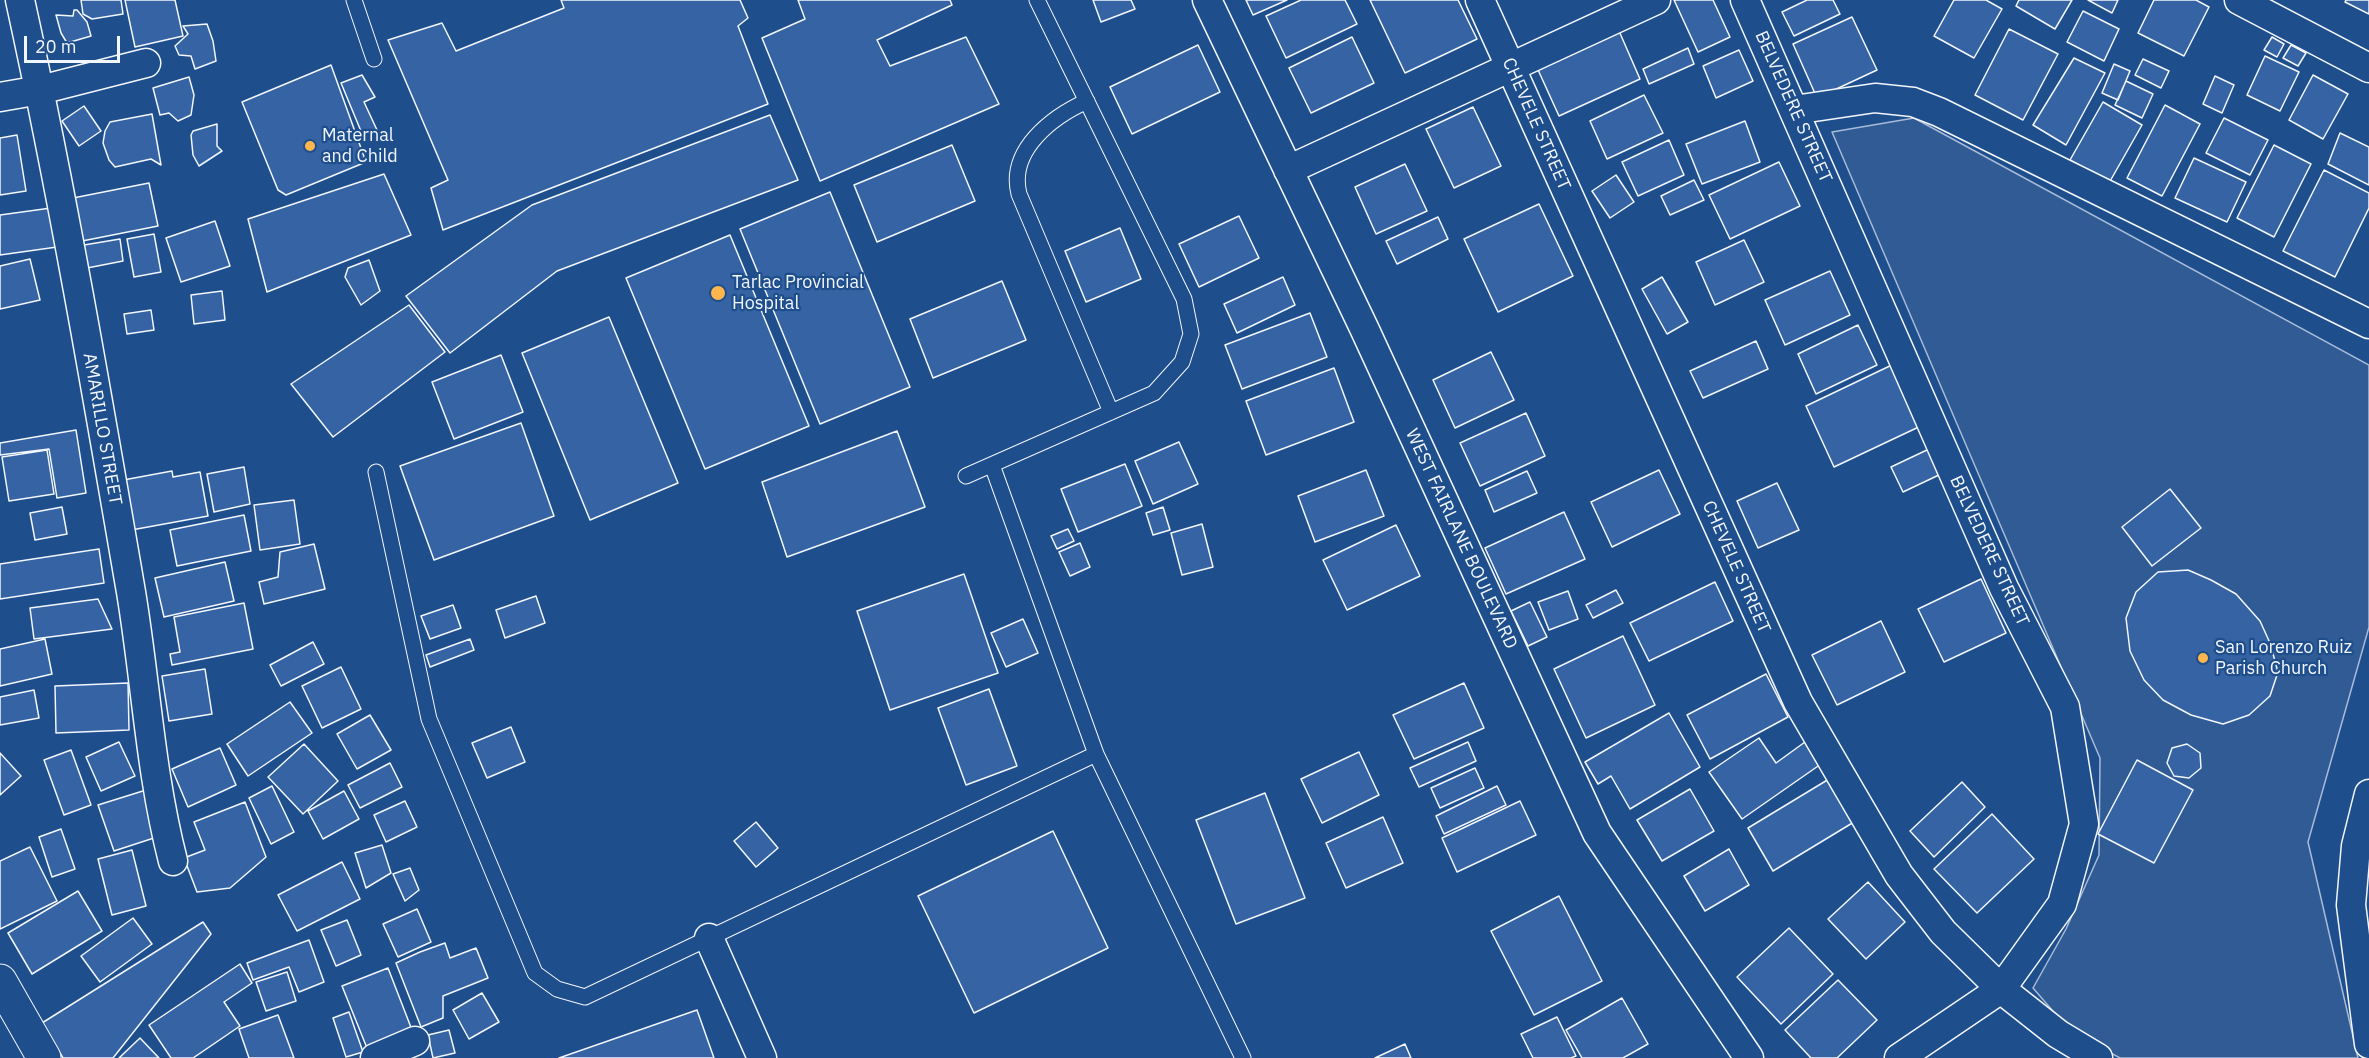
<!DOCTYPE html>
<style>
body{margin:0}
#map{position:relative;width:2369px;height:1058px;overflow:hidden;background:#1f4e8c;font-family:"IBM Plex Sans",sans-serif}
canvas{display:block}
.scale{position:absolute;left:24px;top:36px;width:96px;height:27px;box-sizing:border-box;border:3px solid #f2f6ff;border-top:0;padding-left:8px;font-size:18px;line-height:21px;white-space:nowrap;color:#f2f6ff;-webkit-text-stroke:4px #1f4e8c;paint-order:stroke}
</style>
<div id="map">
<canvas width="2369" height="1058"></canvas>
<div class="scale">20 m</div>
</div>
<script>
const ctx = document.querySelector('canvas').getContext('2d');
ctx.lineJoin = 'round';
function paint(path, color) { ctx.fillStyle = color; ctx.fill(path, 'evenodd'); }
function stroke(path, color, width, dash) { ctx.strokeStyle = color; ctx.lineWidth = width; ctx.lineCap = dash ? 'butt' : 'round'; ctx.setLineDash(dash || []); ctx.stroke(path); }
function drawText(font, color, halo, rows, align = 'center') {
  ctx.font = font + ' "IBM Plex Sans",sans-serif'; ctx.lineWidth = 4.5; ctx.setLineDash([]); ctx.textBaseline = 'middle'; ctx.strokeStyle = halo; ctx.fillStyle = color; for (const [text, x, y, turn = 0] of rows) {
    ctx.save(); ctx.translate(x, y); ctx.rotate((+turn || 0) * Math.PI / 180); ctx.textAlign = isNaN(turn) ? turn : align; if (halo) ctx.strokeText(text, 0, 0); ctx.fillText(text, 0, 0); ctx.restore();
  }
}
const built = new Path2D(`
 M1914 118 2369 365V627L2308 842 2358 1058H2120L2071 1032 2033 988 2066 929 2099 855 2100 758 1832 132Z`);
paint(built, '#305b95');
stroke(built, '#a8bbd7', 1.5);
const building = new Path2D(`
 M81 0H121L123 14 92 19 83 14Z
 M125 0H175L183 36 135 47Z
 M561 0H740L748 18 738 26 768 104 443 230 431 188 448 180 388 40 442 23 456 51 564 8Z
 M798 0H950L952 5 877 40 890 66 966 37 999 104 820 181 762 38 805 19Z
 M1093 0H1131L1135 9 1101 22Z
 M1246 0H1287L1253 15Z
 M1301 0H1345L1357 24 1286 58 1266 16Z
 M1370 0H1458L1477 39 1405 73Z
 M1674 0H1713L1730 37 1698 52Z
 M1807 0H1833L1840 14 1794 36 1782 12Z
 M1954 0H1986L2002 9 1974 58 1934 36Z
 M2019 0H2072L2055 29 2016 6Z
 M2088 0H2118L2112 13Z
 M2154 0H2196L2209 7 2184 56 2138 33Z
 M2346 0H2369V14L2345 2Z
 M74 10H77L87 22 91 36 67 43 61 33 56 15 73 16Z
 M2083 11 2119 29 2104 61 2067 42Z
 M1852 17 1877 70 1817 98 1793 44Z
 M207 24 213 41 216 61 195 69 191 56 179 55 175 46 188 34 183 26Z
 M1616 24 1640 79 1559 116 1534 61Z
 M2009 29 2058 54 2023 120 1975 95Z
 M1352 37 1374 83 1311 113 1289 68Z
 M2272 37 2284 44 2277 57 2264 50Z
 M1198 45 1220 92 1132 134 1110 87Z
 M2291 45 2306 53 2298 66 2283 58Z
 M1688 48 1694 64 1649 84 1643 69Z
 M1739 50 1753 81 1716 98 1703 66Z
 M2265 56 2299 72 2280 111 2247 95Z
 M2074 58 2105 73 2066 145 2033 125Z
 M2143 59 2169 71 2161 88 2135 75Z
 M2114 64 2130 71 2118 100 2102 93Z
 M331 65 366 162 286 195 278 190 242 102Z
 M362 75 375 97 364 102 377 130H369L363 136 341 83Z
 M2313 75 2348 94 2323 139 2289 120Z
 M2215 76 2234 85 2222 113 2203 104Z
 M189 77 194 95 191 115 178 121 169 113 160 115 153 88Z
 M2126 81 2153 94 2142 118 2115 105Z
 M1644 95 1663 133 1607 159 1590 121Z
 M2103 102 2142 125 2109 183 2070 160Z
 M2165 105 2200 124 2162 196 2127 178Z
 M84 106 101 131 79 146 62 121Z
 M1473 107 1501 166 1454 188 1426 129Z
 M152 114 161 165 151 159 115 167 109 160 103 143 105 131 110 122Z
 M770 115 798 180 557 271 450 353 406 296 532 205Z
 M2224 118 2268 140 2250 175 2206 153Z
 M1745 121 1760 162 1702 184 1686 144Z
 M217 124V146L222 151 199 166 193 155 191 135 193 131Z
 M2340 133 2369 147V185L2328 164Z
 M17 135 26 191 0 195V138Z
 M1669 140 1684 175 1638 196 1622 162Z
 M952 145 975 201 877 242 854 185Z
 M2274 145 2311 164 2274 237 2237 218Z
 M2194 158 2246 182 2227 222 2175 198Z
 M1779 162 1800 206 1730 239 1709 195Z
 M1405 164 1427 211 1376 234 1355 187Z
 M2324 170 2369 193V208L2335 277 2283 251Z
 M384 174 411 235 267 292 248 219Z
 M1616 175 1634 202 1610 218 1592 191Z
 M1694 180 1704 200 1670 215 1661 196Z
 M149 183 158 226 72 243 63 200Z
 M830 192 910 387 820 424 740 229Z
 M1539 204 1573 276 1498 312 1464 239Z
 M51 208 57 247 0 255V215Z
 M1239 216 1259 258 1199 287 1179 244Z
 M1438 217 1448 239 1397 264 1386 241Z
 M215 221 230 266 181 282 166 238Z
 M1120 228 1141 279 1086 302 1065 251Z
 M154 234 161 272 134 277 127 239Z
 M730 235 809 426 705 469 626 278Z
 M120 239 123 261 82 269 78 246Z
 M1744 240 1764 282 1715 305 1696 262Z
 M30 259 40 300 0 309V266Z
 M369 260 380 291 361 305 345 277 348 268Z
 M1830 271 1850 315 1785 345 1765 300Z
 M1283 277 1295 305 1237 333 1224 304Z
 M1662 277 1688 322 1667 334 1642 289Z
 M1002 281 1026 340 933 378 910 319Z
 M222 291 225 320 194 324 191 295Z
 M409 305 445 352 333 437 291 384Z
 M151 310 154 330 127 334 124 314Z
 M1310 313 1327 357 1242 389 1225 345Z
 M609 317 678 483 590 520 522 353Z
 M1858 325 1877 365 1816 394 1798 354Z
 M1756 341 1768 369 1703 398 1690 371Z
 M1491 352 1514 400 1455 428 1433 380Z
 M501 355 523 412 454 439 432 382Z
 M1896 363 1925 424 1834 467 1806 406Z
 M1334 368 1354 422 1266 455 1246 401Z
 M1526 413 1545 456 1480 486 1460 443Z
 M521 423 554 516 434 560 400 466Z
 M76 430 86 493 57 498 49 449 0 455V443Z
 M897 431 925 507 787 557 762 482Z
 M1179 442 1198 484 1153 504 1135 461Z
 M1929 449 1941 474 1903 492 1891 467Z
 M47 450 54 494 9 501 2 457Z
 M1125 464 1142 506 1078 532 1061 489Z
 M244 467 250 504 214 512 207 474Z
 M1366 470 1384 516 1315 542 1298 496Z
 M1659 470 1680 514 1612 547 1591 502Z
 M172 471 173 477 200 472 208 516 126 531 118 481Z
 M1527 471 1537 493 1494 512 1485 490Z
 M1777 483 1799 530 1758 548 1737 501Z
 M2170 489 2201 528 2152 566 2122 527Z
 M294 500 300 544 260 550 254 505Z
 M62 507 67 534 35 540 30 513Z
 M1163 507 1170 530 1153 535 1146 513Z
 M1564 512 1585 559 1506 594 1485 548Z
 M244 515 251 551 177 566 170 530Z
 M1202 524 1213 567 1182 575 1171 533Z
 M1396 525 1420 576 1347 610 1323 560Z
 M1068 529 1074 541 1057 549 1051 536Z
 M1080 543 1090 567 1070 576 1059 552Z
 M314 544 325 589 264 604 259 582 278 577 280 552Z
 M99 549 104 583 0 599V564Z
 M225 562 234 601 164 617 155 578Z
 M2188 570 2211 580 2236 594 2260 621 2270 643 2278 672 2270 696 2249 715 2223 724 2191 715 2163 700 2144 680 2130 651 2126 618 2136 592 2158 572Z
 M964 574 998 673 890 710 857 611Z
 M1981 579 2006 633 1944 662 1918 609Z
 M1715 582 1733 621 1649 661 1630 623Z
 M1616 590 1623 603 1593 618 1586 605Z
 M1568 591 1578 619 1549 630 1538 602Z
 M536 596 545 623 505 638 496 610Z
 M98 599 112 629 34 639 30 608Z
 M1530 602 1547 637 1528 646 1511 611Z
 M244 603 253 649 172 665 170 654 180 652 174 617Z
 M453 605 461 628 430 639 421 616Z
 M1023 619 1038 653 1006 667 991 633Z
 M1881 621 1905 672 1837 705 1812 655Z
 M1623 636 1655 705 1586 738 1554 669Z
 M45 639 52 674 0 686V649Z
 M470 639 474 650 430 667 426 655Z
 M313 642 324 664 281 686 270 665Z
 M341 667 361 709 322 728 302 686Z
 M205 669 212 714 169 721 162 676Z
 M1766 674 1788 717 1710 759 1687 715Z
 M128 683 129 730 56 733 55 686Z
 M1464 683 1484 728 1414 759 1393 715Z
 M989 689 1017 766 966 785 938 708Z
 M34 690 39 718 0 725V697Z
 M290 702 312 733 248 776 227 744Z
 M1669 713 1700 767 1630 809 1611 776 1598 784 1585 762Z
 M370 715 391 750 357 769 337 734Z
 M511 727 525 762 487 778 472 743Z
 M1759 738 1776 763 1805 742 1821 764 1742 819 1709 772Z
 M119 742 135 776 101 791 86 757Z
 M1468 742 1476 761 1419 787 1410 768Z
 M304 744 338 781 303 814 268 777Z
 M2187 744 2200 753 2201 768 2189 778 2174 776 2167 763 2172 748Z
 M220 748 236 785 188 807 172 769Z
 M71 750 91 805 64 815 44 760Z
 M1359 752 1379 795 1322 823 1301 779Z
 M0 753 21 776 0 795Z
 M2137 760 2193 790 2154 863 2098 834Z
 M390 763 402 787 360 808 348 785Z
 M1475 768 1484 788 1440 808 1431 788Z
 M1829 779 1854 822 1773 871 1748 828Z
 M1962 782 1985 807 1934 857 1910 831Z
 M272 786 294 832 271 844 249 798Z
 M1497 786 1506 805 1444 834 1436 816Z
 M1690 789 1714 831 1662 861 1637 820Z
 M146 790 160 836 114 851 98 805Z
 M344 791 359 819 323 839 308 811Z
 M1265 793 1305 898 1236 924 1196 820Z
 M405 801 417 827 386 842 374 815Z
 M1520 801 1536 835 1457 872 1442 838Z
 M245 802 266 857 230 888 197 892 184 858 205 850 194 822Z
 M1992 814 2034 859 1977 913 1934 869Z
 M1383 817 1403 863 1346 888 1326 843Z
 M756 822 778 848 756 867 734 841Z
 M61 829 75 869 52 877 39 837Z
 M1053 831 1108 948 974 1013 918 896Z
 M382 845 391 873 366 888 355 853Z
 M30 847 57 901 0 929V861Z
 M1729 849 1749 885 1705 911 1684 876Z
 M132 850 146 906 112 915 98 859Z
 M342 862 360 899 297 931 278 895Z
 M410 868 419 890 405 901 393 874Z
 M1868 882 1905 922 1866 959 1828 919Z
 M78 891 102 931 32 974 8 933Z
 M1559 896 1602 981 1534 1015 1491 931Z
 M417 909 431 942 398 957 383 924Z
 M133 918 152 944 100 982 81 956Z
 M347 920 361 955 336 966 321 930Z
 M203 922 211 934 113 1058H63L42 1023Z
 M1789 928 1833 974 1781 1024 1737 977Z
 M309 940 324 982 299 992 289 967 253 980 247 963Z
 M445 943 450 958 476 948 488 978 443 996V1018L421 1027 396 963 420 952Z
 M240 964 252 983 224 1002 240 1026 193 1058H171L149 1025Z
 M388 968 412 1030 367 1048 342 986Z
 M287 972 296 1001 266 1011 256 982Z
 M1838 980 1877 1020 1837 1058H1811L1785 1030Z
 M482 993 499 1022 469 1039 453 1010Z
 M1622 998 1648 1044 1623 1058H1582L1566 1030Z
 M697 1010 714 1058H559Z
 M349 1012 363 1052 346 1057 333 1018Z
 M278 1015 294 1058H249L239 1029Z
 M1557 1017 1576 1056 1571 1058H1533L1521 1034Z
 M449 1030 455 1053 433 1058 428 1035Z
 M140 1038 159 1058H119Z
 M1405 1044 1411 1058H1375Z`);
paint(building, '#3563a3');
stroke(building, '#f2f6ff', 1.5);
const service = new Path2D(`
 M354 0 374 59
 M1087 101C1052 117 1008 150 1019 194L1111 412
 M376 472 429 719 535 973 557 989 585 997 1096 754 992 465
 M966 476 1154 393 1182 362 1191 334 1184 299 1037 0
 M1096 754 1243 1058`);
const minor = new Path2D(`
 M20 0C63 196 97 394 131 592 146 682 150 772 173 861
 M1207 0 1364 328 1597 833 1749 1058
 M1480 0 1798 702 1899 875 1943 932 2001 989 2058 1034 2098 1058
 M1745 0 2004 588 2065 707 2084 824 2062 904 2001 989 1899 1058
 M2239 0 2369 68
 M0 97 40 90 146 63
 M1794 110 1875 98 1913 102 1939 112 2369 324
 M1288 170 1656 0
 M2369 794 2356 846 2351 905 2369 1044
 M709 938 762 1058
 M375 1058 415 1041`);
const tertiary = new Path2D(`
 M0 981 44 1058`);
stroke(service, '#f2f6ff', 17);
stroke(minor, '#f2f6ff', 31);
stroke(tertiary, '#f2f6ff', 35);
stroke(service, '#1f4e8c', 15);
stroke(minor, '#1f4e8c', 28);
stroke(tertiary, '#1f4e8c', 33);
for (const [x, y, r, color] of [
 [310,146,6,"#ffb74d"],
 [718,293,8,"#ffb74d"],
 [2203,658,6,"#ffb74d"]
]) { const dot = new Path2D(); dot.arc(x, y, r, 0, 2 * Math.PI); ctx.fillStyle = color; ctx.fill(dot); stroke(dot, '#1f4e8c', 2); }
drawText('18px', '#f2f6ff', '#1f4e8c', [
 ["BELVEDERE STREET",1793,107,66],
 ["CHEVELE STREET",1536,124,66],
 ["AMARILLO STREET",102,429,80],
 ["WEST FAIRLANE BOULEVARD",1461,539,65],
 ["BELVEDERE STREET",1989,551,65],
 ["CHEVELE STREET",1736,567,66]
]);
drawText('18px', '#f2f6ff', '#1f4e8c', [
 ["Maternal",322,136],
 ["and Child",322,157],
 ["Tarlac Provincial",732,283],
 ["Hospital",732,304],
 ["San Lorenzo Ruiz",2215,648],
 ["Parish Church",2215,669]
], 'left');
</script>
